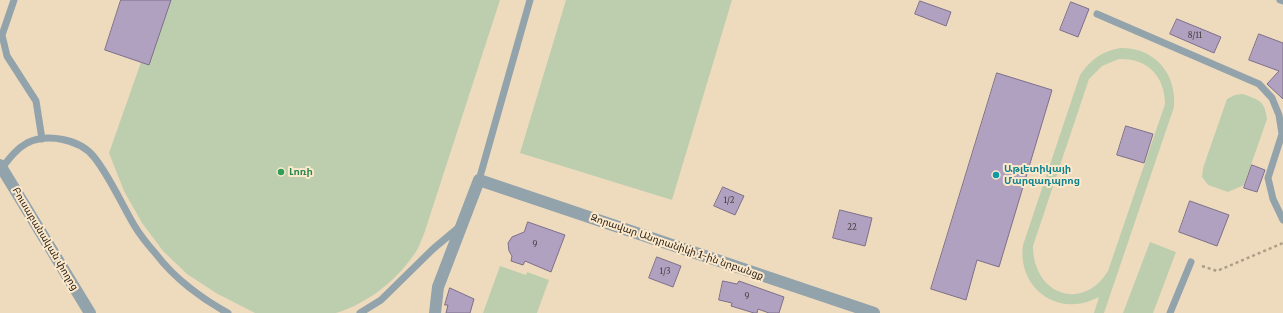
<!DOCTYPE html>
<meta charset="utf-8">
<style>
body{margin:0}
canvas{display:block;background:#eedbbe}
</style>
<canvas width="1283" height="313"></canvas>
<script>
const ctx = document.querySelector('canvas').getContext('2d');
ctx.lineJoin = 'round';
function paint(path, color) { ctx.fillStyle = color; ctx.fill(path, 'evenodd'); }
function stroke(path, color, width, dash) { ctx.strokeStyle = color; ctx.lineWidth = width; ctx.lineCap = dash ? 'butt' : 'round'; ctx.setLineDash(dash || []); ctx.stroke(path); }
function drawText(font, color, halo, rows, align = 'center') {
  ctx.font = font + ' Merriweather,"Noto Sans Armenian",serif'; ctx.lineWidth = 4; ctx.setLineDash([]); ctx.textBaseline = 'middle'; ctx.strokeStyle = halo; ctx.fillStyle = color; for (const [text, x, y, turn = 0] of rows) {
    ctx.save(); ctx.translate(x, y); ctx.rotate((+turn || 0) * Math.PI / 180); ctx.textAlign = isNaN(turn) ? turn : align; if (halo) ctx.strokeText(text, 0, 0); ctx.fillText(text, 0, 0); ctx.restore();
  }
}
paint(new Path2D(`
 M121 0H500L424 234C421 241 418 250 413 256 395 282 366 304 336 313H255L216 293 187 274 163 251 142 223 124 191 109 153 141 62 105 50Z
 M566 0H732L672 200 520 153Z
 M1120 48C1154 47 1177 73 1174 107L1104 313H1094L1099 297C1092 300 1084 304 1076 304 1042 307 1018 277 1023 245L1080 75C1090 60 1102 51 1120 48ZM1119 59C1147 58 1165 76 1165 104L1108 271C1082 313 1033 294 1033 246L1089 79 1102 66Z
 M1243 94C1259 100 1265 101 1267 119L1244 185 1228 192 1208 185 1202 177 1203 168 1227 99 1235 95Z
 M1150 242 1176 252 1153 313H1123Z
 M500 266 526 275 527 272 549 280 537 313H483Z`), '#bdceaf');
const building = new Path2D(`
 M121 0H171L149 65 105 50Z
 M920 1 951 12 946 26 915 14Z
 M1071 2 1089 9 1078 37 1060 30Z
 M1177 19 1221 37 1214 53 1170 34Z
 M1259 34 1283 43V99L1267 84 1279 71 1249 60Z
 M997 73 1052 90 999 267 977 260 966 300 931 289Z
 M1126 126 1153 134 1144 163 1117 155Z
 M1252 165 1265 170 1257 192 1244 188Z
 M723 187 744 196 735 215 714 206Z
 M1190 201 1229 215 1217 246 1179 232Z
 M840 210 872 218 865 246 833 238Z
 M528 222 565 235 551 272 525 261 523 265 511 261 512 256 509 251 508 243 512 237 524 232Z
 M657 257 681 266 673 287 649 278Z
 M723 281 737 284 739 281 784 297 779 313H769L758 309 757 313H754L731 306 732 303 719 300Z
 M450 288 474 299 470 313H446L448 305H445Z`);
paint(building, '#b1a1c1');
stroke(building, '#7d6f8a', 1);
stroke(new Path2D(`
 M1202 266 1217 271 1283 243`), '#ad9e87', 2.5, [3, 3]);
stroke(new Path2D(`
 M14 0 2 35 7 56 36 101 42 139
 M1280 0 1283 1
 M1097 14 1259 84 1272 98 1279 115 1282 134 1268 178 1273 199 1283 220
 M1 169C9 159 16 149 27 143 47 133 80 139 94 157 110 177 121 203 134 225 140 235 148 245 156 254 174 278 202 299 228 313
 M479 180 530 0
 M360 313 381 300 433 249 458 228
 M1170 313 1191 262`), '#93a3ab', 7);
stroke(new Path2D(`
 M0 165 90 313
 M435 313 438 287 479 180 874 313`), '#93a3ab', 12);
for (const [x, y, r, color] of [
 [281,172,4,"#2e9e5b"],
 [996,175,4,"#0f9aa8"]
]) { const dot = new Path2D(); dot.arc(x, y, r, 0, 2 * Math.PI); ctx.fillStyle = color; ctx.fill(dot); stroke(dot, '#fce8cb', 1.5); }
drawText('8px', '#4d4343', null, [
 ["8/11",1195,36],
 ["1/2",729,201],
 ["22",852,228],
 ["9",535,245],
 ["1/3",665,272],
 ["9",747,297]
]);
drawText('bold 10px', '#0d838f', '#fce8cb', [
 ["Աթլետիկայի",1004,169],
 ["Մարզադպրոց",1004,181]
], 'left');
drawText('bold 10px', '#27864d', '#fce8cb', [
 ["Լոռի",289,172]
], 'left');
drawText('10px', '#2c2419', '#fce8cb', [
 ["Բուսաբանական փողոց",45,239,59],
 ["Զորավար Անդրանիկի 1-ին նրբանցք",677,247,19]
]);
</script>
